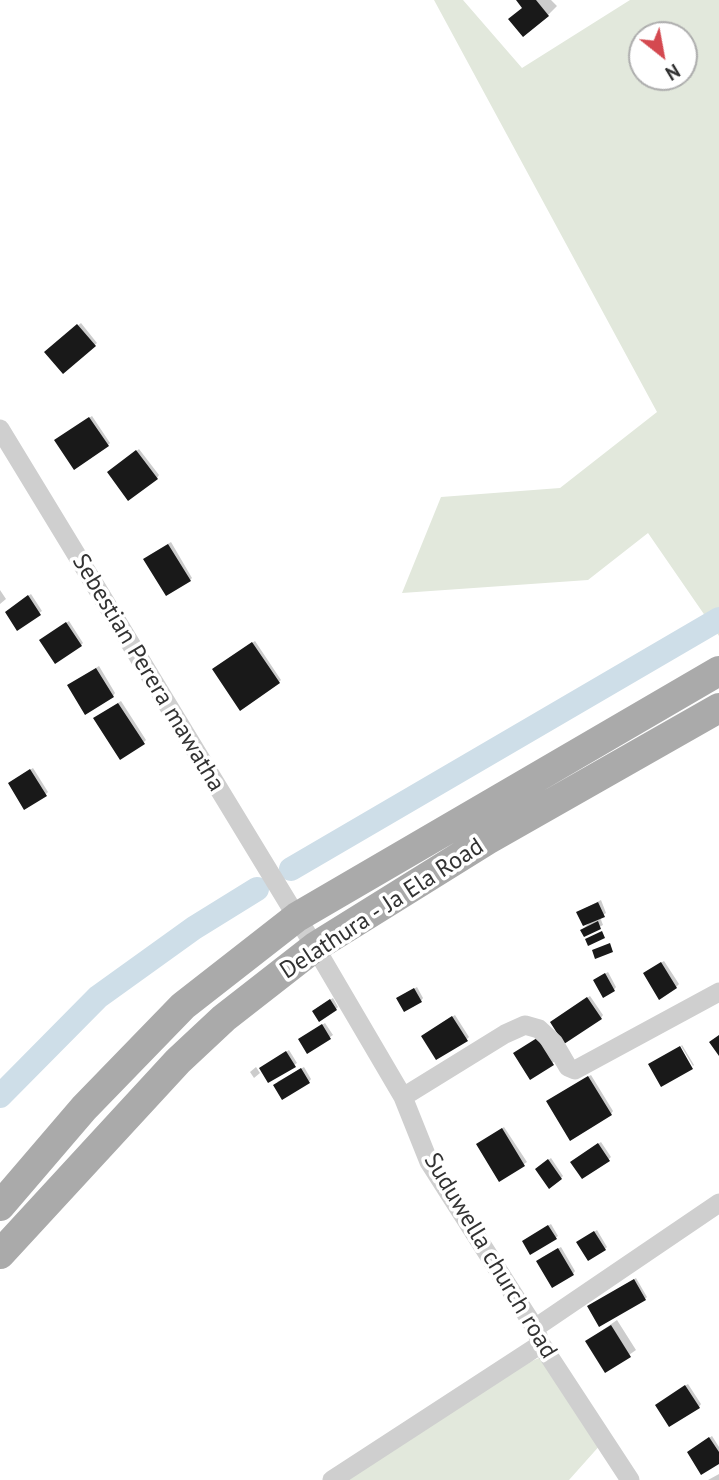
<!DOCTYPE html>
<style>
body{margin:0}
#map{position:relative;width:719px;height:1480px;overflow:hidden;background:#fff;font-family:"PT Sans",sans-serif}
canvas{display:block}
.north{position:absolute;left:628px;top:21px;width:70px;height:70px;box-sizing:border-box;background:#fff;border:2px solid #adadad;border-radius:50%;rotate:149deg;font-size:19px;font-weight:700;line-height:28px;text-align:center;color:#323232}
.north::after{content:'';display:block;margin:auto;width:24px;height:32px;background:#d44950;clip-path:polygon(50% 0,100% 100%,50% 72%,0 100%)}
</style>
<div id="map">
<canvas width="719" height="1480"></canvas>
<div class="north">N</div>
</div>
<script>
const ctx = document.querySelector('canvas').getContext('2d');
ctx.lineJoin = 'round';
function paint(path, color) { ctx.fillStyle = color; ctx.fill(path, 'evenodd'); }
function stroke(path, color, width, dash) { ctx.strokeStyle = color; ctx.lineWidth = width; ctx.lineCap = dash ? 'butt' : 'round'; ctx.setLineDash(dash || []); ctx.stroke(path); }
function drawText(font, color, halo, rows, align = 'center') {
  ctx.font = font + ' "PT Sans",sans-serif'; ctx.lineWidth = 7; ctx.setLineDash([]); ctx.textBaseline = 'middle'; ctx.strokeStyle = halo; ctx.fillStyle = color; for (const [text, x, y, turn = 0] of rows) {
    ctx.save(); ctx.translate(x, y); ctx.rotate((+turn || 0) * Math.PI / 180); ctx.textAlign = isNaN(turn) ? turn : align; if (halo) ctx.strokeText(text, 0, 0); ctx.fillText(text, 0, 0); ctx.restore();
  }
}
paint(new Path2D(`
 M434 0H463L522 68 630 0H719V636L648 533 588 580 402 593 441 497 560 488 657 412ZM642 35H684V77H642Z
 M544 1356 602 1443 569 1480H346L522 1365Z`), '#e2e8dc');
paint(new Path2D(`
 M518 0H551L557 6 548 15 524 7Z
 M81 323 97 343 63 372 46 352Z
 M92 416 110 443 108 445 59 438Z
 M139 449 159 475 157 478 111 470Z
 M171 542 192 578 190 580 148 556Z
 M0 590 6 599 0 604Z
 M31 594 42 611 18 628 9 610Z
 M69 621 83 643 81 645 44 638Z
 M255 641 281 680 279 682 216 667Z
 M99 666 115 693 113 696 72 683Z
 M121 701 146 740 144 742 98 716Z
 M33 768 48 792 46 794 12 781Z
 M601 900 606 913 600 917 603 925 584 935 582 930 591 921 578 912Z
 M664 961 679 984 676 987 647 971Z
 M608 972 616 987 614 990 598 978Z
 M417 987 423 998 421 1001 401 996Z
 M590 996 603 1015 601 1018 554 1020Z
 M333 998 338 1007 336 1009 317 1008Z
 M455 1015 469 1037 467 1039 425 1034Z
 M325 1023 333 1035 308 1052 302 1037Z
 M540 1037 555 1061 531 1078Z
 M682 1045 694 1065 693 1066 681 1046Z
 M289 1050 297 1063 294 1065 263 1066Z
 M256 1067 260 1073 254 1078 250 1072Z
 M304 1067 311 1079 309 1082H277Z
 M591 1075 613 1111 611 1114 550 1099Z
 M504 1127 527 1162 500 1179 481 1142Z
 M601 1142 611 1157 609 1159 575 1160Z
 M551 1158 563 1176 561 1178 539 1167Z
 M551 1224 558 1236 555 1238 526 1239Z
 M597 1230 607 1247 605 1249 581 1240Z
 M561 1247 575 1271 573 1274 541 1258Z
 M636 1278 647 1297 645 1299 592 1304Z
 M617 1320 636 1350 606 1371 587 1341Z
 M688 1384 701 1404 699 1407 659 1403Z
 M712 1436 719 1447V1462L691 1450Z
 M719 1474V1480H708Z`), '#0003');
stroke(new Path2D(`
 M291 869 719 619
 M0 1096 98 997 194 928 257 889`), '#cedee8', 24);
paint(new Path2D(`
 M516 0H536L549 16 523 37 508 19 522 8Z
 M77 324 96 346 63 374 44 352Z
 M89 417 109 446 74 470 54 440Z
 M136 450 158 479 128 501 107 472Z
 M168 544 191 581 166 596 143 559Z
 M28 595 41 615 17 631 5 612Z
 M66 622 82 646 55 664 39 640Z
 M252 642 280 683 240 711 212 669Z
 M96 668 114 697 85 715 67 685Z
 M118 703 145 744 120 760 93 718Z
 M30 769 47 796 24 810 8 783Z
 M598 902 605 917 583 926 576 912Z
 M598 921 601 929 584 937 580 930Z
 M602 931 605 938 588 946 585 939Z
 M610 943 613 952 595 959 592 950Z
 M661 962 677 988 659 1000 643 973Z
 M605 973 615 991 603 998 593 980Z
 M414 988 422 1002 404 1012 396 998Z
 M587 997 602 1019 564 1044 550 1022Z
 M330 999 337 1010 319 1022 312 1011Z
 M452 1016 468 1041 436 1060 421 1036Z
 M322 1024 331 1039 307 1054 298 1039Z
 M719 1035V1056L709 1042Z
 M537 1038 554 1065 530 1080 513 1053Z
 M680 1046 693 1069 661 1087 648 1064Z
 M286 1051 296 1067 268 1083 259 1068Z
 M301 1068 310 1083 282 1100 273 1085Z
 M588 1076 612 1115 570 1141 546 1101Z
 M502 1128 525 1166 499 1182 476 1144Z
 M598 1143 610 1161 582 1179 570 1162Z
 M548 1159 562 1179 549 1189 535 1169Z
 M548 1225 557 1239 530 1255 522 1241Z
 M594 1231 606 1250 588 1261 576 1242Z
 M558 1248 574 1275 552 1288 536 1261Z
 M634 1279 646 1300 599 1327 587 1306Z
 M611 1325 631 1357 605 1373 585 1341Z
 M685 1385 700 1408 669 1427 655 1405Z
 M709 1437 719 1452V1464L701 1475 687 1452Z`), '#191919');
stroke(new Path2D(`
 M0 429 315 947 403 1097 429 1162 535 1328 541 1344 630 1480
 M403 1097 505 1034 525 1025 539 1029 554 1043 568 1067 575 1070 719 992
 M535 1328 719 1203
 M332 1480 541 1344`), '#cfcfcf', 19);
stroke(new Path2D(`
 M0 1206 84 1108 183 1006 297 917 719 671
 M0 1254 178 1061 224 1018 315 947 487 840 719 708`), '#aaa', 30);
drawText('24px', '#323232', '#fff', [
 ["Sebestian Perera mawatha",148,673,59],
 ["Delathura - Ja Ela Road",382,909,-33],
 ["Suduwella church road",490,1256,59]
]);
</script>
